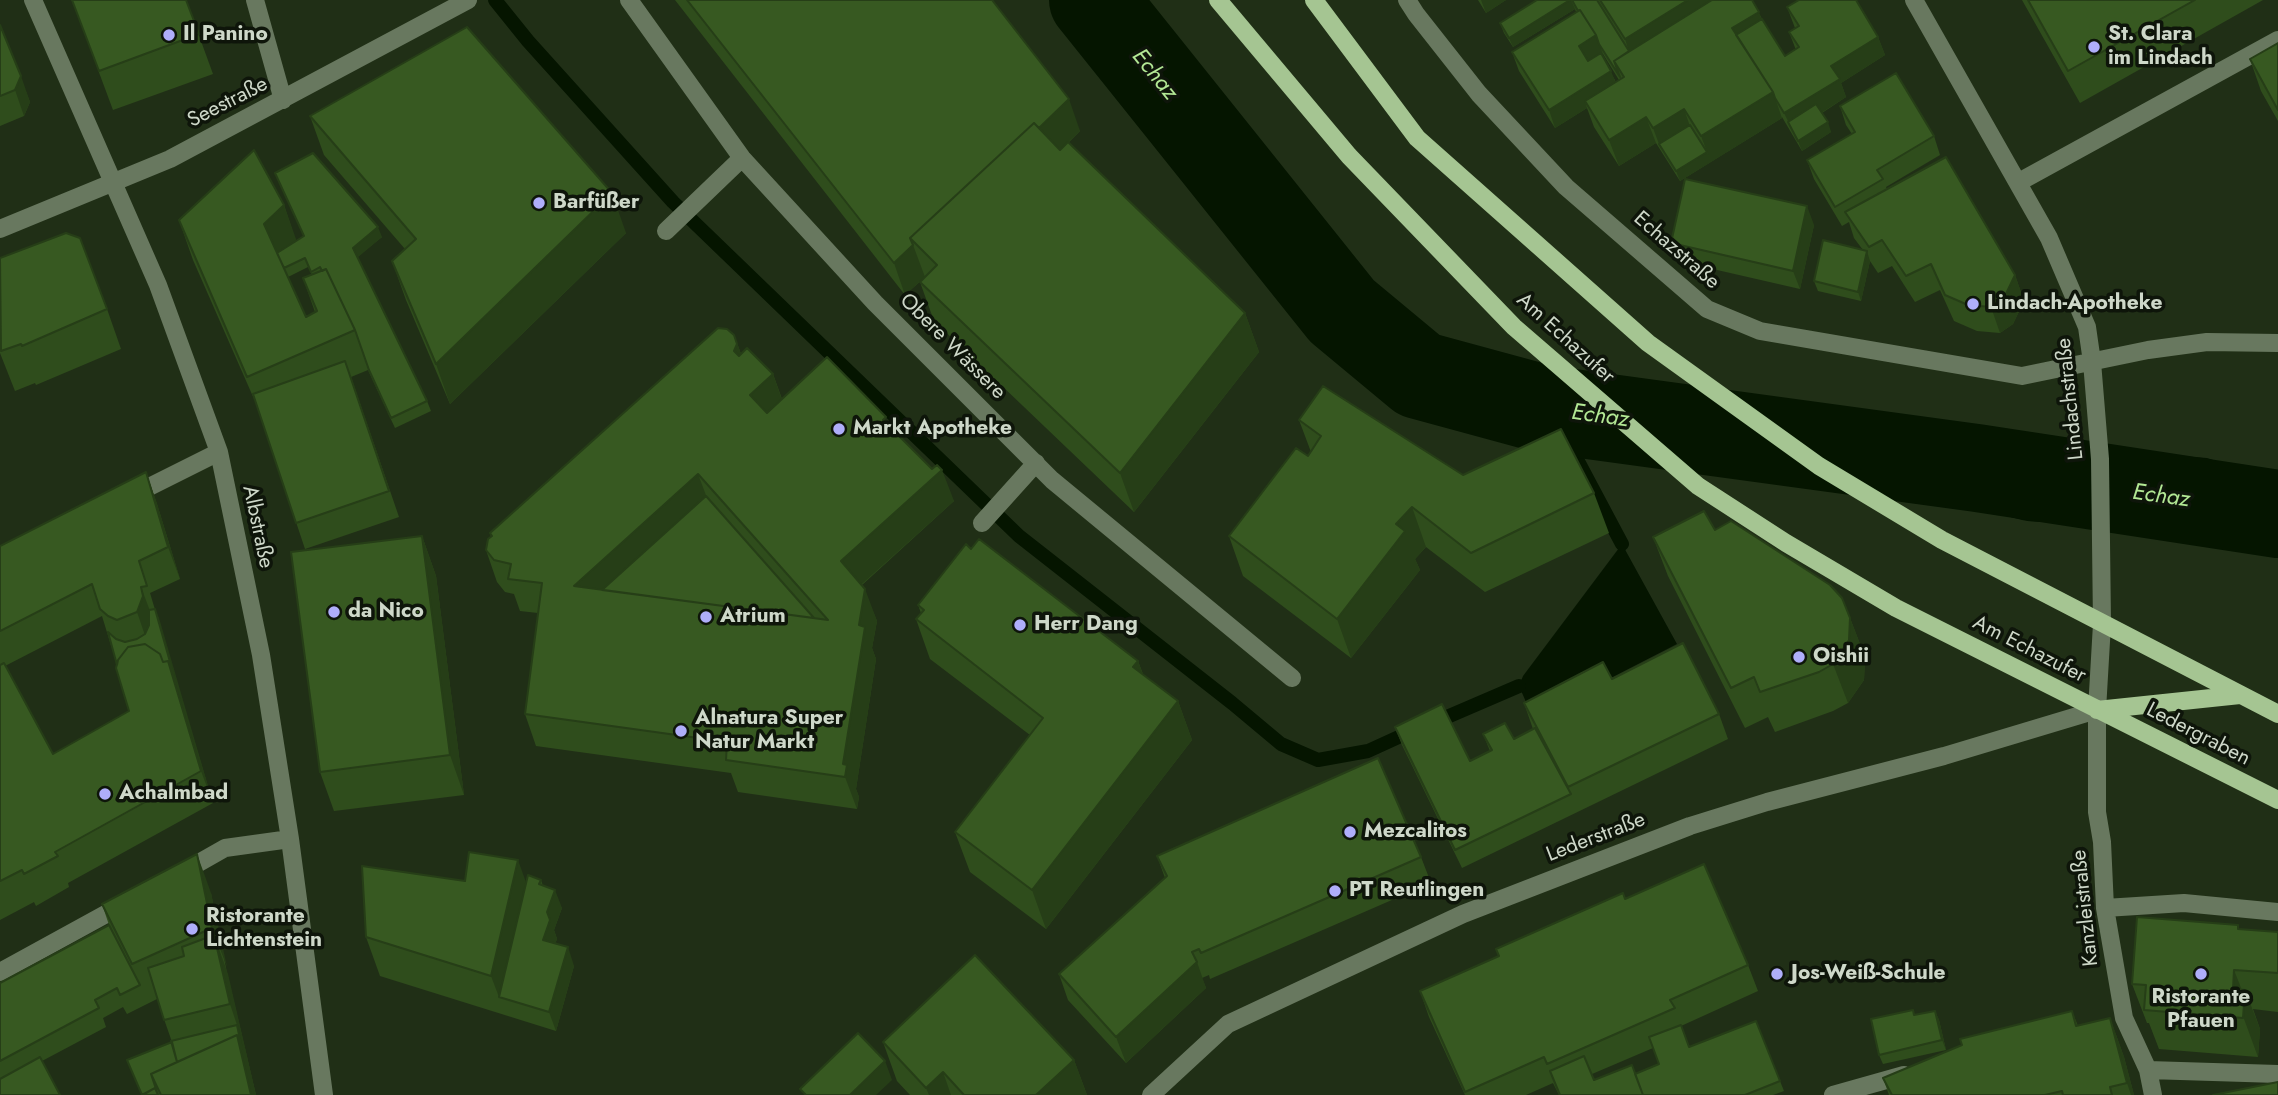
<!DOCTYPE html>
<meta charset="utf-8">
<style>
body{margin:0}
canvas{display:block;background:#202f16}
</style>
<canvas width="2278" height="1095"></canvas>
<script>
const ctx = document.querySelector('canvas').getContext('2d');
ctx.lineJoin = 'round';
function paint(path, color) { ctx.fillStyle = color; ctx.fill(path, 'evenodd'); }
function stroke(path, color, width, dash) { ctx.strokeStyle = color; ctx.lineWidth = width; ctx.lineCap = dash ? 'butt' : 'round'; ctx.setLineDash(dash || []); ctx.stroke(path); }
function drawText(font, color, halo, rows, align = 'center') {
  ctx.font = font + ' Jost,sans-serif'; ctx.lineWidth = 7; ctx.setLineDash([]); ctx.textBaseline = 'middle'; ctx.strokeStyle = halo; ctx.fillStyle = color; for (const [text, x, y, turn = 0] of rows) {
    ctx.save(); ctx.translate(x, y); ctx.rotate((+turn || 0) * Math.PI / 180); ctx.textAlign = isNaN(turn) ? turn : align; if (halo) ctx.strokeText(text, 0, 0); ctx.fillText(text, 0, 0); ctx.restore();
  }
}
paint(new Path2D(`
 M1852 429 1971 448 2065 449V522C2051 521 2036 523 2022 520 1967 508 1900 460 1852 429Z
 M2139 453 2207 458 2278 481V539L2261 535 2148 532Z
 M1622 544 1677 644 1533 718 1519 686 1523 676Z`), '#051500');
stroke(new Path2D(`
 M495 0 528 41 673 202 1019 536 1232 703 1281 744 1318 760 1368 751 1414 730
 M1544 409 1563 433 1622 544
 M1433 723 1519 686`), '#051500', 14);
stroke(new Path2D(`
 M1093 0 1342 311 1419 375 1544 409 1977 468 2278 514`), '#051500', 88);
stroke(new Path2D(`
 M33 0 158 285 219 452 261 655 290 839 324 1095
 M255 0 283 100
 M629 0 742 158 875 303 1052 480 1292 678
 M1407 0 1416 14 1479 94 1566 187 1707 309 1760 331 2022 376 2148 350 2207 342 2278 343
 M1914 0 2049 238 2087 327 2092 362 2100 459 2102 624 2097 710V812L2102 842 2105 908 2124 1018 2148 1070 2153 1095
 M2019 182 2278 40
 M0 229 170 159 468 0
 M666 231 742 158
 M131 496 219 452
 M982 523 1036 463
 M181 873 225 848 290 839
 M2105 908 2184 903 2278 912
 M0 972 126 903
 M2148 1070 2278 1074
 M1151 1095 1228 1024 1463 914 1690 826 1767 802 1944 756 2097 710
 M1833 1095 1904 1075`), '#68785f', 18);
stroke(new Path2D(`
 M1218 0 1349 156 1514 327 1698 486 1786 543 1896 608 2278 800
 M1314 0 1417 138 1648 343 1819 466 1942 540 2278 714
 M2097 710 2240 695`), '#a5c592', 18);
paint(new Path2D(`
 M72 0H186L213 74 113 110Z
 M675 0H992L1080 131 1068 143 1245 313 1259 352 1134 512 934 321 920 282 925 277 905 295Z
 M1478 0H1506L1486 13Z
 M1537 0H1597L1600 5 1598 0H1752L1762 19 1785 56 1796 50 1789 32 1795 28 1787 7 1878 37 1885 55 1841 83 1846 97 1822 113 1831 132 1802 151 1782 117V118L1680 181 1656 143 1619 166 1594 127 1587 108 1555 128 1519 71 1512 52 1576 12 1575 9 1513 47 1504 33 1500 23ZM1603 54 1619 80 1616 82 1601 55Z
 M2022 0H2263L2080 103Z
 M0 25 30 102 24 116 0 126Z
 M2278 43V121L2261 91 2250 59Z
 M1840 106 1934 136 1940 155 1886 187 1887 189 2015 275 2024 301 2013 324 2000 333 1977 331 1954 321 1940 290 1915 302 1892 266 1878 273 1870 261 1861 301 1818 291 1814 281 1863 250 1854 238 1849 222 1842 226 1814 179 1807 160 1852 134 1846 125Z
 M310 116 626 233 450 404 406 300 392 261 405 249 324 155Z
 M275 173 382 237 357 257 427 401 431 411 395 428 368 370 351 377 399 517 305 549 258 408 193 260 179 220 284 205 296 241 304 237ZM308 267 312 275 303 278 315 312 306 317 288 277Z
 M1814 225 1800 289 1678 261 1671 243Z
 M0 258 107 309 121 349 36 385 35 383 15 391 0 353Z
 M734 335 741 354 773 374 782 399 890 427 954 501 862 585 877 621 872 648 876 659 856 789 859 797 857 809 738 792 731 773 536 746 525 714 538 613 520 611 514 594 505 592 497 582 486 550 491 537 490 533Z
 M1299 420 1463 475 1594 493 1609 533 1485 592 1426 547 1415 559 1420 570 1351 658 1243 576 1229 536 1311 452Z
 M146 472 157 504 180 579 150 593 213 803 68 883 69 887 36 906 34 902 0 920V546ZM102 616 117 665 129 711 53 754 5 666Z
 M422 536 436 576 464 795 334 811 320 772Z
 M1653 537 1850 618 1865 657 1864 680 1848 703 1833 711 1775 732 1768 717 1745 728 1668 576Z
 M918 605 1138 661 1143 674 1178 701 1192 740 1046 929 970 872 955 832 1030 735 930 659 916 619 921 613Z
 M1612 679 1719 714 1728 739 1462 868 1402 745 1395 727 1470 761 1490 751 1483 734 1514 739 1533 729 1524 703Z
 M1157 856 1421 857 1431 883 1210 979 1209 975 1202 978 1206 988 1126 1063 1068 1000 1059 974 1165 878Z
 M541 880 543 886 562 908 554 930 557 939 555 944 574 966 556 1031 380 976 366 937 526 883Z
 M211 893 226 968 256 1095H142L127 1060 172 1042 157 999 127 1014 123 1007 103 1018 106 1027 42 1061 0 1095V983L109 925 102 904Z
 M1625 899 1748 965 1758 991 1681 1026 1689 1047 1756 1021 1784 1091 1773 1095H1559L1553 1083 1526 1095H1465L1429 1017 1420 991ZM1653 1048 1659 1064 1635 1074 1594 1080 1592 1074Z
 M2240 929 2278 932V1012L2253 1009 2260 1029 2258 1057 2159 1049 2149 1023H2147L2132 984Z
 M1935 1011 1939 1020 1946 1050 1883 1064 1879 1055Z
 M2072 1011 2078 1026 2110 1018 2124 1057 2134 1095H1889L1883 1078Z
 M883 1042 1074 1060 1087 1095H910L897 1081Z`), '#2f4d1c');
paint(new Path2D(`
 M1481 0H1506L1486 13Z
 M1570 0H1571L1575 9 1513 47 1509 38Z
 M1688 0H1724L1631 58 1625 39Z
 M1759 12 1768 38 1745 52 1732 28Z
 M1596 35 1603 54 1585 65 1579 46Z
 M1878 37 1885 55 1841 83 1846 97 1793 131 1784 113 1831 66Z
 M1611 71 1618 89 1585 101 1587 108 1555 128 1549 110Z
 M21 76 30 102 24 116 15 90Z
 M1773 92 1782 118 1711 162 1701 136Z
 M1069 99 1080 131 937 265 915 243Z
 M1684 109 1693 135 1659 144 1653 128Z
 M1646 117 1656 143 1619 166 1609 140Z
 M1828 122 1831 132 1802 151 1798 141Z
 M1707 152 1711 162 1680 181 1676 171Z
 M612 193 626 233 450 404 436 364Z
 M284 205 298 245 279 263 264 224Z
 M1807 206 1814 225 1800 289 1793 271Z
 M378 227 382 237 357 258 353 248Z
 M913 245 925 277 905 295 894 263Z
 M1867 251 1870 261 1861 301 1858 292Z
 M2015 275 2024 301 2013 324 2000 333 1991 307Z
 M1245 313 1259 352 1134 512 1120 473Z
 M734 335 746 367 734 351Z
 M773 374 784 406 762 427 750 395Z
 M942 470 954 501 852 593 841 561Z
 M146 472 157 504 180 579 168 547Z
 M698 474 710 506 594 610 574 586Z
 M1412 507 1426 547 1415 559 1420 570 1351 658 1337 619 1396 524Z
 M422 536 436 576 464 795 450 755Z
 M141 587 153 619 148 644 137 612Z
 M865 589 877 621 872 648 876 659 856 789 859 797 857 809 845 777 843 764 859 625Z
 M155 609 159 618 213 803 201 771 168 661Z
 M1850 618 1865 657 1864 680 1848 703 1833 664Z
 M1138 661 1152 700 1133 667Z
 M1178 701 1192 740 1046 929 1032 890Z
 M197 854 211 893 227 967 212 928Z
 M518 860 532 899 499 997 491 976Z
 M555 890 562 908 554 930 557 939 550 958 543 940 547 912Z
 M214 935 228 974 256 1095H251L237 1035V1025L230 1004Z
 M568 947 574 966 556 1031 549 1012Z
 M1197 962 1206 988 1126 1063 1116 1037Z
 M2234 970 2245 998V990L2260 1029 2258 1057 2233 989Z
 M1935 1011 1939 1020 1946 1050 1942 1040Z
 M2110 1018 2124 1057 2134 1095H2131L2127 1083Z
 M1074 1060 1087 1095H1036Z
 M885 1061 892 1080 876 1095H850Z
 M943 1072 951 1095H929L926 1088Z`), '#263e17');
const building = new Path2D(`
 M72 0H186L199 34 99 71Z
 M687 0H992L1069 99 1039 128 1034 123 910 238 913 245 894 263Z
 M1537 0H1570L1509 38 1500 23Z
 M1572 0H1597L1629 51 1614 61 1620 77 1599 44 1596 35 1580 10 1578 11Z
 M1600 0H1688L1625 39Z
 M1712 0H1752L1759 12 1732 28 1773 92 1701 136 1684 109 1653 128 1646 117 1609 140 1585 101 1624 77 1614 61Z
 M1799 0H1856L1878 37 1831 66 1840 79 1784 113 1775 98 1773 92 1736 35 1762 19 1785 56 1799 47 1789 32 1799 26 1787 7Z
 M2028 0H2195L2068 71Z
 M1580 10 1596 35 1579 46 1588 61 1601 53 1611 71 1549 110 1512 52Z
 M0 25 21 76 15 90 0 96Z
 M467 27 612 193 436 364 392 261 416 239 310 116Z
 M2278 43V110L2250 59Z
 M1896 73 1934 136 1877 170 1883 179 1835 207 1807 160 1855 132 1840 106Z
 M1816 104 1828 122 1798 141 1788 122Z
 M1034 123 1060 150 1068 142 1245 313 1120 473 920 282 937 265 910 238Z
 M1690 125 1707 152 1676 171 1659 144Z
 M254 150 284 205 264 224 306 317 317 311 303 278 326 269 355 330 247 377 179 220Z
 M313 153 378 227 353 248 427 401 391 418 369 370 355 330 326 269 322 271 320 267 311 272 305 258 284 268 277 253 304 236 275 173Z
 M1946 157 2015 275 2004 298 1991 307 1968 305 1945 295 1931 264 1906 276 1882 240 1869 247 1845 212Z
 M1685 179 1807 206 1793 271 1671 243Z
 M66 233 80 238 107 309 22 346 21 344 1 351 0 258Z
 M1823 240 1867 251 1858 292 1814 281Z
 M718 328 727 329 734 335 737 344 734 351 739 356 747 348 773 374 750 395 767 413 827 357 886 417 883 420 932 469 937 465 942 470 841 561 865 589 859 625 865 627 843 764 847 765 845 777 726 760 727 742 525 714 542 583 508 579 511 564 494 560 486 550 488 539 492 536 490 533ZM698 474 828 620 574 586Z
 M345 361 389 491 296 523 253 394Z
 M1323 386 1463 475 1561 429 1594 493 1471 553 1412 507 1396 524 1405 531 1337 619 1229 536 1296 448 1308 456 1321 436 1299 420Z
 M146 472 168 547 139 561 147 586 141 587 143 596 137 612 117 620 108 616 100 609 92 584 0 631V546Z
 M706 496 814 618 602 590Z
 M1704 511 1715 530 1731 521 1830 585 1842 598 1850 618 1849 640 1833 664 1819 672 1760 692 1754 677 1731 688 1653 537Z
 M422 536 450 755 320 772 291 552Z
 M979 539 1138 661 1133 667 1178 701 1032 890 955 832 1043 718 916 619 924 610 918 605 966 544 971 549Z
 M155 609 176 683 168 661 163 662 160 654 145 644 128 647 118 660 117 665 108 632 116 639 125 642 137 639 145 634 149 625V610Z
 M1683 643 1719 714 1568 787 1524 703 1603 662 1612 679Z
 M145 644 160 654 163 662 168 661 201 771 55 852 58 856 24 874 22 870 0 881V665L4 663 53 754 129 711 116 668 118 660 128 647Z
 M1442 704 1470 761 1492 750 1483 734 1505 723 1514 739 1535 728 1571 794 1455 850 1395 727Z
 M1378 758 1421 857 1201 953 1199 949 1192 952 1197 962 1116 1037 1059 974 1167 876 1157 856Z
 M469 852 518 860 491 976 366 937 362 866 465 881Z
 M197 854 212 928 132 964 102 904Z
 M1704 864 1748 965 1670 1000 1675 1008 1547 1064 1544 1057 1465 1092 1420 991 1499 956 1496 949 1623 893 1625 899Z
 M528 875 541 880 539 884 555 890 547 912 550 920 543 940 568 947 549 1012 499 997Z
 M2137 917 2238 925V929L2278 932V973L2234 970 2233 989 2245 990 2243 1018 2144 1010 2146 985 2132 984Z
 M109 925 140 985 120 995 117 988 95 1000 99 1008 0 1061V983Z
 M214 935 230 1004 164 1020 148 968 184 956 182 947Z
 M975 955 1074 1060 1036 1095H964L943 1072 926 1088 883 1042Z
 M1913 1010 1914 1015 1935 1011 1942 1040 1879 1055 1871 1019Z
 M2072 1011 2076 1026 2110 1018 2127 1083 2110 1087 2112 1095H2063L2062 1091 2045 1095H1892L1883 1078 1962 1045 1960 1039Z
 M1756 1021 1780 1081 1745 1095H1643L1635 1074 1659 1064 1649 1037 1681 1025 1689 1047Z
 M237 1025 242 1049 237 1035 177 1062 171 1041Z
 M858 1033 885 1061 850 1095H806L800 1089Z
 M237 1035 251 1095H161L151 1074Z
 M172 1042 177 1062 151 1074 156 1089 155 1088 142 1095 127 1060Z
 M1584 1056 1594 1080 1632 1065 1643 1095H1560L1550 1071Z
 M40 1057 60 1095H0V1079Z
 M2278 1082V1095H2213Z
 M155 1088 158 1095H143Z`);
paint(building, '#375921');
stroke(building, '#263e17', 2);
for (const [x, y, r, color] of [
 [169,35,7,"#afaefa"],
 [2094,47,7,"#afaefa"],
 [539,203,7,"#afaefa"],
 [1973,304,7,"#afaefa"],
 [839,429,7,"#afaefa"],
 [334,612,7,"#afaefa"],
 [706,617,7,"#afaefa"],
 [1020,625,7,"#afaefa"],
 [1799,657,7,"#afaefa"],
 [681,731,7,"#afaefa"],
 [105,794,7,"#afaefa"],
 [1350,832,7,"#afaefa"],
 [1335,891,7,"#afaefa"],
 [192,929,7,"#afaefa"],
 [1777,974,7,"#afaefa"],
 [2201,974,7,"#afaefa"]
]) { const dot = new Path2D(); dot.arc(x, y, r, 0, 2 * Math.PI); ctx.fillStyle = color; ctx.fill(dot); stroke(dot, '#0e150a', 2.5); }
drawText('bold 21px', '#ced8c9', '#0e150a', [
 ["Il Panino",183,35],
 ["St. Clara",2108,35],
 ["im Lindach",2108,59],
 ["Barfüßer",553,203],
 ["Lindach-Apotheke",1987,304],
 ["Markt Apotheke",853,429],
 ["da Nico",348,612],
 ["Atrium",720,617],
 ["Herr Dang",1034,625],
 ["Oishii",1813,657],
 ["Alnatura Super",695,719],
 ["Natur Markt",695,743],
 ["Achalmbad",119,794],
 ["Mezcalitos",1364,832],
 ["PT Reutlingen",1349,891],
 ["Ristorante",206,917],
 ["Lichtenstein",206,941],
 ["Jos-Weiß-Schule",1791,974],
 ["Ristorante",2201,998,"center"],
 ["Pfauen",2201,1022,"center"]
], 'left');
drawText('21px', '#ced8c9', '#0e150a', [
 ["Seestraße",228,103,-27],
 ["Echazstraße",1676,251,41],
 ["Am Echazufer",1565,339,42],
 ["Obere Wässere",952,347,45],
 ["Lindachstraße",2071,399,-96],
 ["Albstraße",257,527,78],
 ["Am Echazufer",2029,650,27],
 ["Ledergraben",2198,735,27],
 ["Lederstraße",1596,838,-21],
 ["Kanzleistraße",2086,908,-96]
]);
drawText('italic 23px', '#b3e895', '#0e150a', [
 ["Echaz",1154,75,51],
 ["Echaz",1600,417,8],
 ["Echaz",2161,497,8]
]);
</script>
